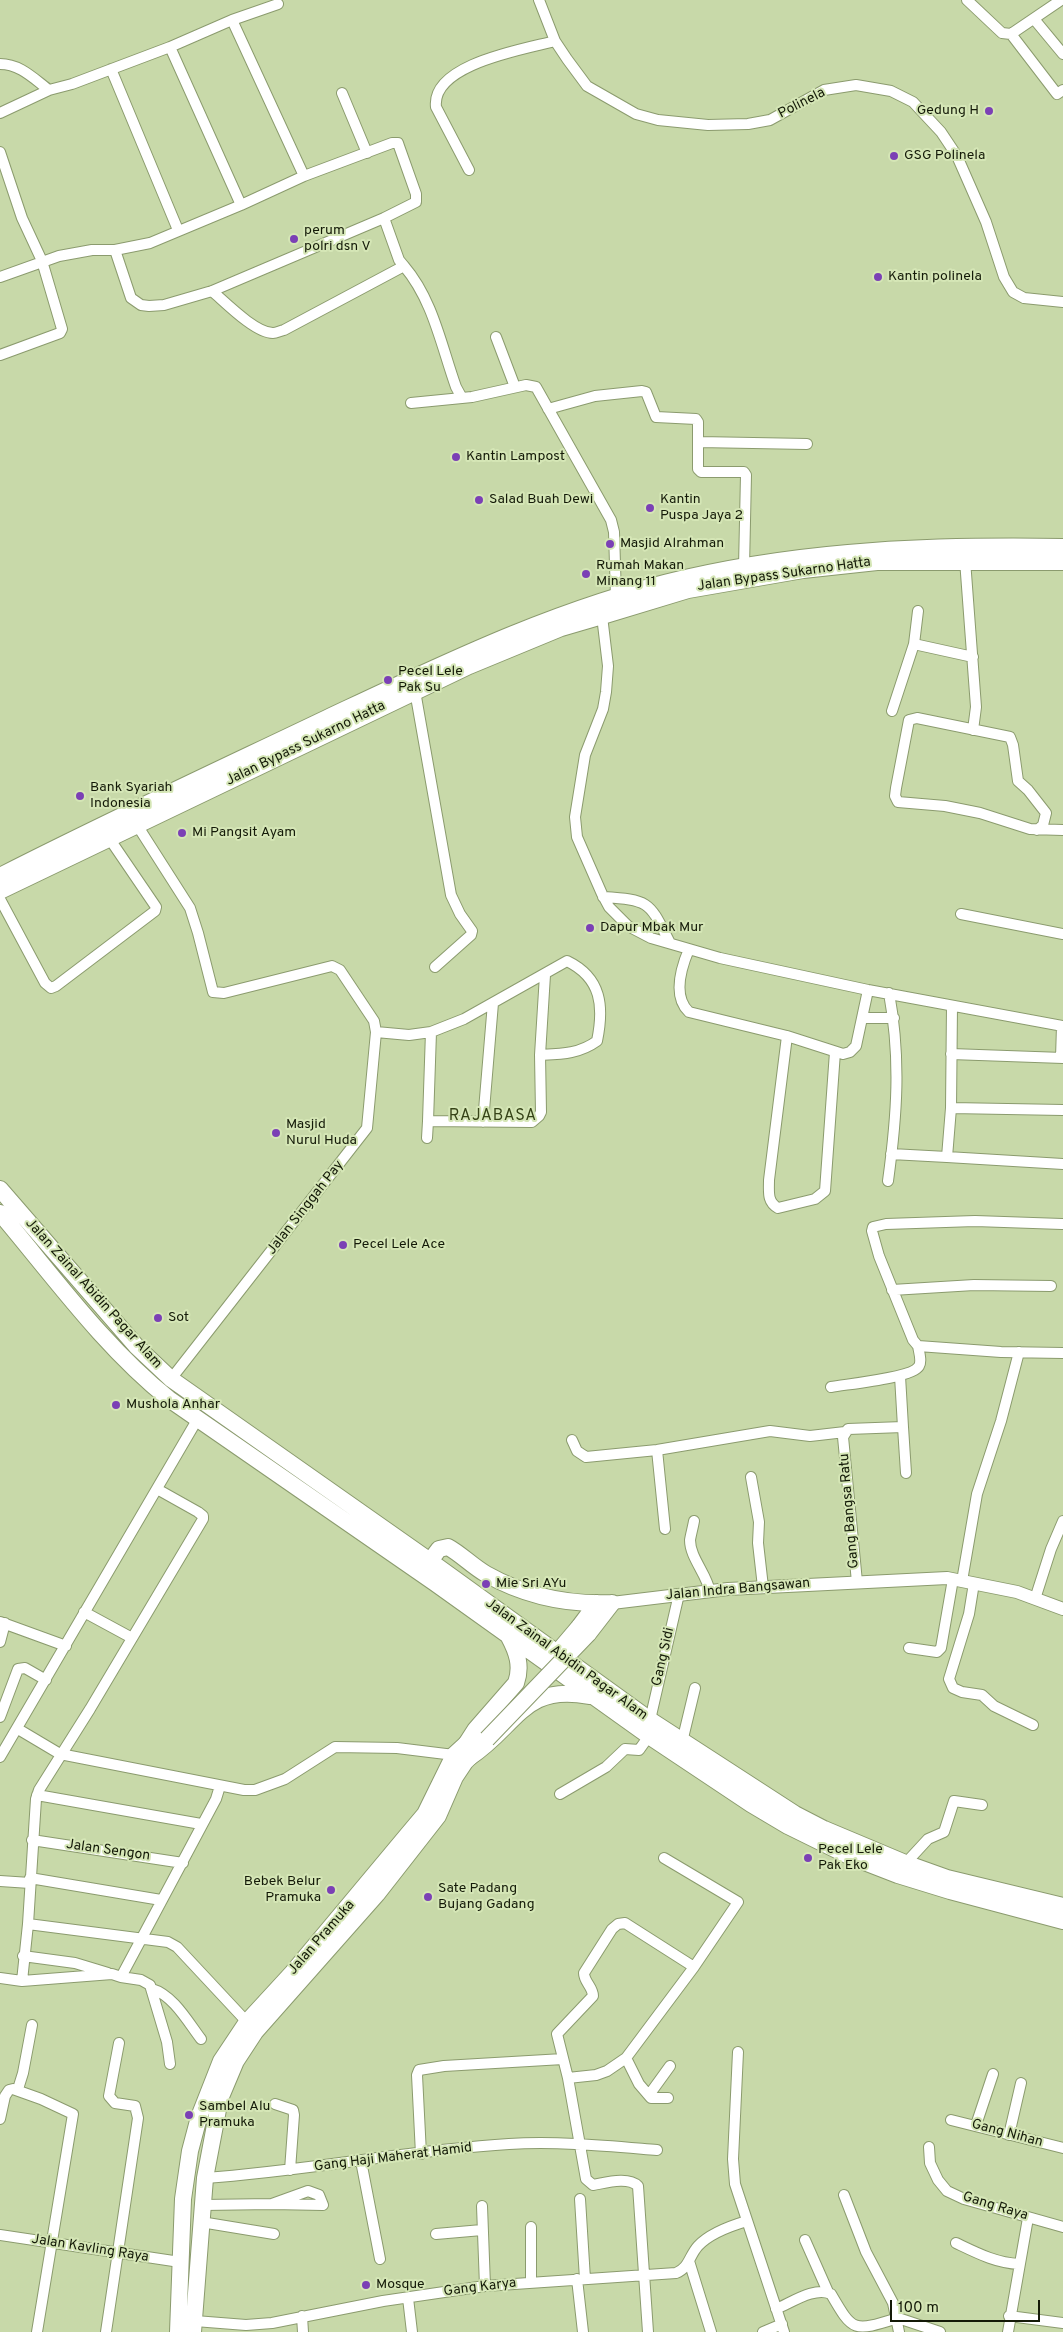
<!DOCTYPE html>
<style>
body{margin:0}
#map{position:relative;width:1063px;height:2332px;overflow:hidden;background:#c8d9a9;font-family:Overpass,sans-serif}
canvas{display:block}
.scale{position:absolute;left:890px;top:2300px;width:150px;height:22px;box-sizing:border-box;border:2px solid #141a08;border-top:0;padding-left:6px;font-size:15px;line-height:18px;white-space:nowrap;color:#141a08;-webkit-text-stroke:4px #d5e6b6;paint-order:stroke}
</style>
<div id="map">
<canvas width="1063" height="2332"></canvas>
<div class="scale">100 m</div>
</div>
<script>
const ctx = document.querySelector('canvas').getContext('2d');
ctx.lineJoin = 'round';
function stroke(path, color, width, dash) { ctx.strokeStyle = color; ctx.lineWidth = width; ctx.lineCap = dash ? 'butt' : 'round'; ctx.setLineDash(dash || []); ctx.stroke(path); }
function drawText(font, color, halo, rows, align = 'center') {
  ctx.font = font + ' Overpass,sans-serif'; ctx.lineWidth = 4; ctx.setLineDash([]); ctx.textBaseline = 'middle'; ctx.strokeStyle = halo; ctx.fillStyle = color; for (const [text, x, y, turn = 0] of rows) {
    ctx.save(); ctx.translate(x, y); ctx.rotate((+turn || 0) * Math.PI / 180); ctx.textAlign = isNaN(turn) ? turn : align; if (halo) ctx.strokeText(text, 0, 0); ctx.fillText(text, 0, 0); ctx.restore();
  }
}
const minor = new Path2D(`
 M539 0 555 41 567 59 587 86 636 114 658 120 708 125 748 124 770 120 824 90 856 85 891 91 913 102 941 132 957 156 986 222 1004 277 1013 292 1024 298 1063 302
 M967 0 1002 33 1011 34 1061 0
 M1034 19 1063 54
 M232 20 304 176
 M1011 34 1057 94 1063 90
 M170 47 241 205
 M0 64C20 64 33 78 49 90
 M111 69 178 230
 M342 93 367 153
 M0 113 49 90 72 84 170 47 232 20 278 4
 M0 152 22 218 42 261 62 329 60 333 0 355
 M469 170 436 107C431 64 525 49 555 41
 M404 266C433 300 441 345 456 387L462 398
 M0 277 59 256 92 250H115L150 243 241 205 304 176 392 143H398L399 146 416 194V202L384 218 212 291 164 305 149 306 141 305 131 298 115 250
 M212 291C225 302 255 333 273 333 276 333 280 331 284 330L404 266 399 260 384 218
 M496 337 515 387
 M411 403 472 397 526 385 536 387 611 520 614 532 616 597
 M548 409 595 396 642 391 646 392 656 417 696 419 698 422V469L701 472H744L746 475 744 567
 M699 442 807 444
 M965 560 976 707 973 730
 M602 616 608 666 606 692 603 709 585 755 575 817 577 837 602 894 609 907 628 926 651 938 720 958 868 990 1063 1026
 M914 644 973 657
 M415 691 451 895 460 914 472 931 471 935 435 967
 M892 711 914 644 918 611
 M137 825 190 908 198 933 213 992 224 993 332 966 340 970 374 1021 376 1032 367 1128 171 1379
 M1037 830 1043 825 1046 813 1028 790 1018 781 1013 745 1010 737 917 718 909 720 896 788 895 796 898 802 945 806 980 813 1030 829 1063 830
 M603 897C651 900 649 902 670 943
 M0 899 45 983 51 988 56 986 155 911 156 907 109 838
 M961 914 1063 934
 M689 949C681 968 672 996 689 1012L787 1036 843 1054 850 1052 856 1046 868 990
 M952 1006 951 1108 947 1157 1063 1164
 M862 1018H894
 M376 1032 409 1035 431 1032 464 1019 567 961C602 978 604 1007 597 1041 579 1054 561 1054 540 1055
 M431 1032 428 1121 532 1122 539 1116 541 1112 540 1055 545 975
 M787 1036 769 1180C769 1192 767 1202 778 1208L815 1199 825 1191 835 1052
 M951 1054 1063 1058
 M1061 1058 1062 1026
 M951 1108 1063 1110
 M483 1122 493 1003
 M427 1138 428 1121
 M891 1154 947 1157
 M888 1181C897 1115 901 1059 889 993
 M1062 1224 975 1221 886 1224 873 1227 872 1231 879 1256 913 1340 918 1346 1001 1352 1063 1353
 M892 1290 974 1285 1051 1286
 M831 1387C847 1384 913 1378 919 1366 922 1361 919 1352 918 1346
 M903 1427 906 1473
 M572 1440 577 1451 586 1457 657 1450 770 1431 810 1436 845 1432
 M657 1450 665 1529
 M751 1477 759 1522 758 1543 763 1587
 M694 1521C693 1527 691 1534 690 1540 690 1558 707 1574 710 1592
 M962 1581 977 1494 1001 1421 1019 1352
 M857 1582 843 1437 848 1429 903 1427 900 1376
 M974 1583 969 1614 949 1679 953 1688 962 1692 982 1695 994 1706 1033 1725
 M1035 1599 1051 1549 1063 1521
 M84 1612 132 1638
 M0 1622 66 1646
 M0 1642 5 1623
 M909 1648 937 1652 941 1648 953 1579
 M0 1717 18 1669 25 1668 46 1680
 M650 1720 679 1594
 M18 1729 60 1754 244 1790H255L285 1779 335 1747 397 1748 454 1755
 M682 1742 695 1688
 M0 1757 197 1420
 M560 1794 606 1767 625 1749 639 1750 649 1736
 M37 1795 201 1824
 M32 1840 183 1863
 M904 1865 928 1839 944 1832 954 1801 982 1805
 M30 1878 161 1900
 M0 1881 30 1883
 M28 1924 168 1942 177 1947 247 2022
 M23 1956 75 1963 108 1973
 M121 1977 141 1980 150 1985 167 2042 170 2064
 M0 1978 22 1981 112 1974 121 1977 216 1799 220 1786
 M22 1981 28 1924 36 1799 39 1790 90 1709 203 1519V1516L198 1512 157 1489
 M152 1989C173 1995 188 2022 201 2039
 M738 2052 733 2159 735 2184 784 2332
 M626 2058 639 2084 651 2098H668
 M568 2078 596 2075 607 2071 626 2058 694 1967 738 1902 664 1858
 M18 2089 23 2073 32 2025
 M649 2095 670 2066
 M275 2104 293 2110 294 2115 290 2170
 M0 2119 5 2096 9 2090 13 2089 41 2099 73 2114 37 2332
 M951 2120 1063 2148
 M976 2125 993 2074
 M1009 2135 1021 2083
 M929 2147 930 2163 938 2180 947 2191 964 2199 1063 2227
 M421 2154 417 2075 419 2070 444 2066 563 2059
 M361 2161 380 2259
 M205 2178C307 2171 408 2150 509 2144 558 2141 608 2146 657 2150
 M844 2195 866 2252 893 2303 899 2332
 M580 2199 585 2279
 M203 2205 272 2204 308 2191 319 2195 323 2205 272 2204
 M482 2206 485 2286
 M201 2222 274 2234
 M531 2227V2283
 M436 2234 482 2230
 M0 2235 180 2262
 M805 2240 828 2292
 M956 2243C977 2253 996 2263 1019 2264
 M689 2261 711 2332
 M577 2279 583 2332
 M408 2298 412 2332
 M776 2309C791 2303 815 2286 831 2294 853 2332 853 2332 898 2318L940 2332
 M302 2316 303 2332
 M1009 2316 1063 2323
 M195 2321 246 2325 272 2323 383 2301 485 2286 676 2273C689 2268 689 2256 698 2246 710 2233 730 2226 747 2221
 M106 2332 138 2118 135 2106 115 2103 109 2096 119 2043
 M648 2332 638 2186C628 2176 605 2183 593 2185L586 2179 568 2078 557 2034 593 1996C593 1987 584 1982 584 1973L612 1929 618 1924 625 1923 694 1967
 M763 2332 782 2324
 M1008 2332 1028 2218`);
const tertiary = new Path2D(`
 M612 1603 728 1589 947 1578 1017 1592 1063 1609`);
const primary = new Path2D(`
 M430 1561 439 1549 448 1547C461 1554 472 1566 486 1574 525 1596 567 1605 612 1603
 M579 1627 597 1603
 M588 1634 612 1603
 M178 2332 183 2199 190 2151 199 2117 221 2061 247 2022 293 1972 409 1833 425 1814 454 1755 477 1734
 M193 2332 205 2178 220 2099 236 2061 255 2032 377 1894 438 1816 455 1777 465 1762 479 1748`);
const trunk = new Path2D(`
 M0 876C108 821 218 770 327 718 444 663 559 607 685 578 811 549 935 545 1063 547
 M0 891 469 666 561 628 602 616 688 590 803 570 877 562H1063
 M0 1189 137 1347 171 1379 430 1561 650 1720 795 1814 824 1829 905 1863 947 1878 1063 1906
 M0 1213C54 1277 104 1347 169 1399L435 1583 649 1736 751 1804 788 1826 849 1856 898 1875 950 1891 1063 1921
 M466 1744 475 1730 516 1683C522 1666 517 1652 509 1637
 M470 1757C517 1726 523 1683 589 1696`);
stroke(minor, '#8b9b6e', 12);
stroke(tertiary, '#8b9b6e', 14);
stroke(primary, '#8b9b6e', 18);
stroke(trunk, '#8b9b6e', 18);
stroke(minor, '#fff', 10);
stroke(tertiary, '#fff', 12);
stroke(primary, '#fff', 16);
stroke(trunk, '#fff', 16);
const primaryBridge = new Path2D(`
 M562 1647 579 1627
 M487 1739 588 1634`);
stroke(primaryBridge, '#8b9b6e', 18, []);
stroke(primaryBridge, '#fff', 16);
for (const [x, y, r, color] of [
 [989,111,5,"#7b40b5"],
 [894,156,5,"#7b40b5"],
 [294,239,5,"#7b40b5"],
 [878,277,5,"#7b40b5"],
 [456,457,5,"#7b40b5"],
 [479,500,5,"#7b40b5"],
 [650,508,5,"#7b40b5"],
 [610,544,5,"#7b40b5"],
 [586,574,5,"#7b40b5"],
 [388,680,5,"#7b40b5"],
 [80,796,5,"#7b40b5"],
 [182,833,5,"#7b40b5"],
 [590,928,5,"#7b40b5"],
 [276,1133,5,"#7b40b5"],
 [343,1245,5,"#7b40b5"],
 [158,1318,5,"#7b40b5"],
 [116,1405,5,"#7b40b5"],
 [486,1584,5,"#7b40b5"],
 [808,1858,5,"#7b40b5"],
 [331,1890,5,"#7b40b5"],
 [428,1897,5,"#7b40b5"],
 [189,2115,5,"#7b40b5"],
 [366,2285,5,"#7b40b5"]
]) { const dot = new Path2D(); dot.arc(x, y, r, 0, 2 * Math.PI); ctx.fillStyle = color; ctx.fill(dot); stroke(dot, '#d5e6b6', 2); }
drawText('14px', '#141a08', '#d5e6b6', [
 ["Polinela",802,104,-27],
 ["Jalan Bypass Sukarno Hatta",784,575,-8],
 ["Jalan Bypass Sukarno Hatta",306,744,-26],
 ["Jalan Singgah Pay",306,1208,-52],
 ["Jalan Zainal Abidin Pagar Alam",93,1294,48],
 ["Gang Bangsa Ratu",850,1511,-95],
 ["Jalan Indra Bangsawan",738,1590,-5],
 ["Gang Sidi",664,1657,-77],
 ["Jalan Zainal Abidin Pagar Alam",566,1660,36],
 ["Jalan Sengon",108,1851,8],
 ["Jalan Pramuka",322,1938,-49],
 ["Gang Nihan",1007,2134,15],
 ["Gang Haji Maherat Hamid",393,2158,-7],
 ["Gang Raya",995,2207,17],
 ["Jalan Kavling Raya",90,2249,9],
 ["Gang Karya",480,2288,-7]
]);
drawText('14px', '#141a08', '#d5e6b6', [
 ["Gedung H",979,111,"right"],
 ["GSG Polinela",904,156],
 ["perum",304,231],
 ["polri dsn V",304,247],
 ["Kantin polinela",888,277],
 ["Kantin Lampost",466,457],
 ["Salad Buah Dewi",489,500],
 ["Kantin",660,500],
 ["Puspa Jaya 2",660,516],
 ["Masjid Alrahman",620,544],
 ["Rumah Makan",596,566],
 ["Minang 11",596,582],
 ["Pecel Lele",398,672],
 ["Pak Su",398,688],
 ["Bank Syariah",90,788],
 ["Indonesia",90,804],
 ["Mi Pangsit Ayam",192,833],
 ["Dapur Mbak Mur",600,928],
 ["Masjid",286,1125],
 ["Nurul Huda",286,1141],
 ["Pecel Lele Ace",353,1245],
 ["Sot",168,1318],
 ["Mushola Anhar",126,1405],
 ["Mie Sri AYu",496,1584],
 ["Pecel Lele",818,1850],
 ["Pak Eko",818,1866],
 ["Bebek Belur",321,1882,"right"],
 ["Pramuka",321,1898,"right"],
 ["Sate Padang",438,1889],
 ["Bujang Gadang",438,1905],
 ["Sambel Alu",199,2107],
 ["Pramuka",199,2123],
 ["Mosque",376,2285]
], 'left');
ctx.letterSpacing = '1px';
drawText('16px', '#364318', '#d5e6b6', [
 ["RAJABASA",493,1117]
]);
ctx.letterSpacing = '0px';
</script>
